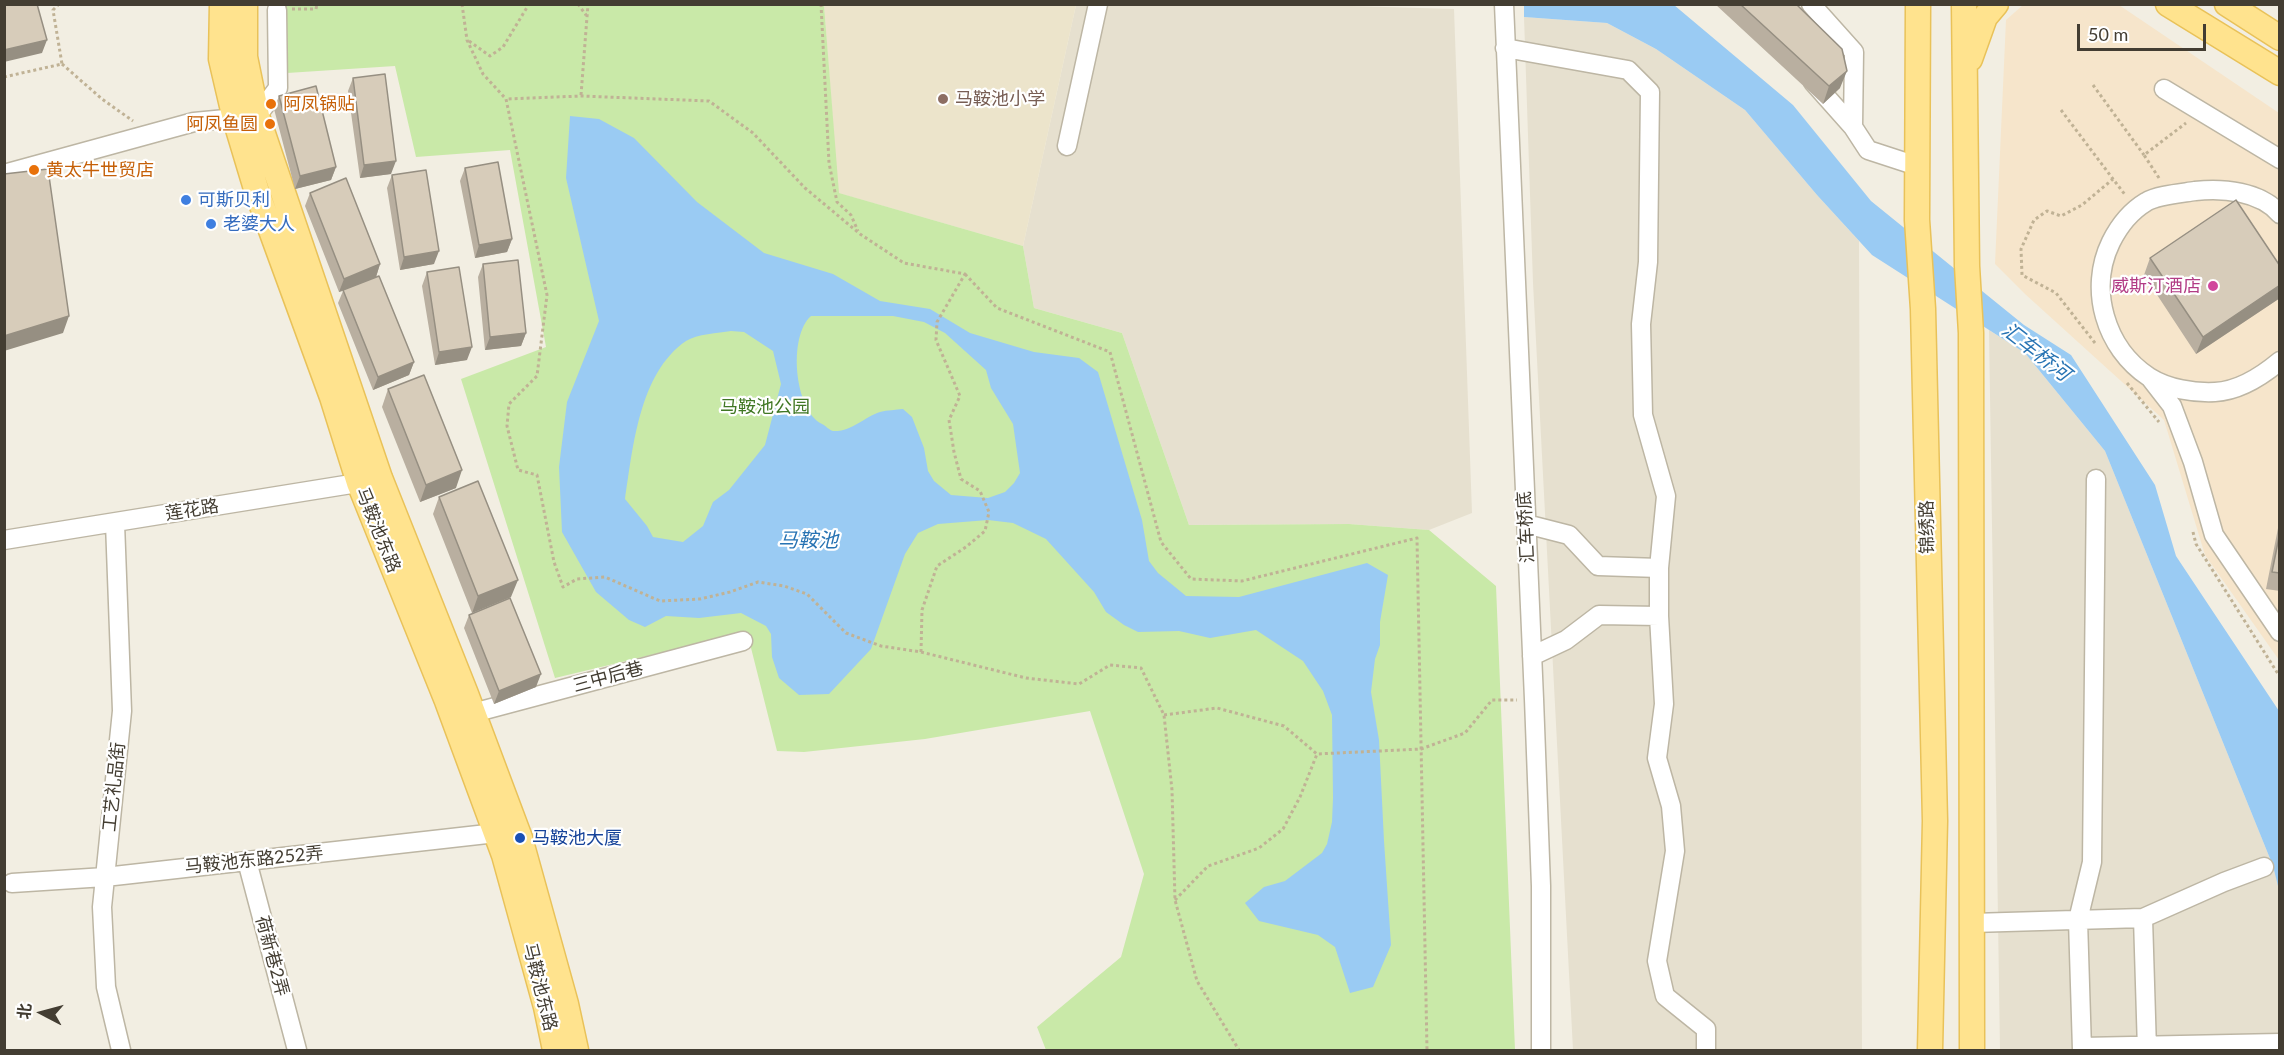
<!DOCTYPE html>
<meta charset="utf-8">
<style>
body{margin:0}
#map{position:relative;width:2284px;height:1055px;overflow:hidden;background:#f2eee2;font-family:Lato,"Noto Sans SC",sans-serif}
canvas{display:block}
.frame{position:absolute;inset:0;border:6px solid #433d32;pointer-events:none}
.north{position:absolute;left:12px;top:983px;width:60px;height:60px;-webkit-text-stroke:4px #fff;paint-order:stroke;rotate:276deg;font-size:16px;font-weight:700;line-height:24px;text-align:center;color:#433d32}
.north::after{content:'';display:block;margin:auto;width:21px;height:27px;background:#433d32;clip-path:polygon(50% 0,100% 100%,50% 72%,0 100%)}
.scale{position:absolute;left:2077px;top:24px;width:129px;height:27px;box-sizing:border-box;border:3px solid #433d32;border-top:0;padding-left:8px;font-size:18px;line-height:21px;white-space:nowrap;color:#433d32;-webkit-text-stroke:4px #fff;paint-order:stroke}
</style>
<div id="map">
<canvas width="2284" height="1055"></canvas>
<div class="frame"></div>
<div class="north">北</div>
<div class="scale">50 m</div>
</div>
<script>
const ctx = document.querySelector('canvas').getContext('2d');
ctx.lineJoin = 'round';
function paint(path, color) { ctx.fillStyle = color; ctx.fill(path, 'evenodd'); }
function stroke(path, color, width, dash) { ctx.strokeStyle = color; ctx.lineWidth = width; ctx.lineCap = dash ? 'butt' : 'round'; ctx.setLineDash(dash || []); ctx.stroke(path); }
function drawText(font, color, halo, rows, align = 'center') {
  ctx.font = font + ' Lato,"Noto Sans SC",sans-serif'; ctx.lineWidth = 4.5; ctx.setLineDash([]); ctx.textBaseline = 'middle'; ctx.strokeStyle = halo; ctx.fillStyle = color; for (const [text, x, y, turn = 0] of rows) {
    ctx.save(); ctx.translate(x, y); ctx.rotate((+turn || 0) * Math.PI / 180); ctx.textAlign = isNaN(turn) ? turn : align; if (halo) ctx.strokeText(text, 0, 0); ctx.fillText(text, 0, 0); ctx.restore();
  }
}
paint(new Path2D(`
 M1284 4 1454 9 1472 513 1429 530 1349 524 1189 525 1122 333 1034 308 1023 246 1076 5Z
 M1524 17 1607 23 1656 49 1745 110 1817 195 1859 241 1862 1050H1573L1533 283Z
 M1989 330 2025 353 2105 451 2273 866 2280 891 2279 1050H2000Z`), '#e6e0cf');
paint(new Path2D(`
 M2023 5H2119L2279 113V660L2205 555 2164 420 2025 294 1995 264 2006 20Z`), '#f6e5cb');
paint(new Path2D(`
 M824 5H1076L1023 246 838 193Z`), '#ece4cb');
paint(new Path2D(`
 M286 5H824L839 193 1023 246 1034 308 1122 333 1189 525 1349 524 1429 530 1496 586 1515 1050H1046L1037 1027 1121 957 1144 874 1090 711 925 739 804 752 777 751 747 632 555 678 461 379 546 347 510 150 416 157 395 66 287 73Z`), '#c9e9a8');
paint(new Path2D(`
 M1524 5H1674L1793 105 1871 201 2024 325 2071 355 2155 485 2176 556 2279 711V890L2273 866 2105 451 2025 353 1872 255 1817 195 1745 110 1656 49 1607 23 1524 17Z
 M570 116 599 119 634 138 697 202 764 253 833 274 880 301 930 309 970 333 1034 352 1079 358 1098 372 1142 520 1149 561 1158 573 1186 596 1239 597 1367 563 1388 575 1380 622V645L1375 659 1371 692 1379 740 1384 841 1391 945 1373 987 1350 993 1335 947 1318 935 1259 921 1245 903 1264 887 1285 881 1322 853 1327 844 1332 822 1333 798 1332 715 1323 691 1303 661 1256 630 1210 638 1179 631 1138 632 1124 625 1106 612 1094 592 1046 539 1013 523 988 520 938 524 918 533 905 554 871 649 829 694 799 695 779 678 772 657 771 634 766 626 741 613 699 618 666 616 645 627 629 620 596 592 562 532 559 467 567 402 599 321 566 178ZM811 316H893L924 322 945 333 986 370 991 388 1013 424 1020 473 1014 483 1005 492 988 498 951 495 934 481 928 471 924 448 912 417 903 409C896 410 887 410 880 412 864 417 852 432 833 431 829 430 826 426 822 424 794 410 788 336 811 316ZM731 331 744 332 773 351 781 384 765 445 729 490 713 502 703 526 683 542 653 537 647 526 625 499C633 448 639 373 686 341 697 334 718 333 731 331Z`), '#9acbf3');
const minor = new Path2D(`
 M1504 4 1534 699 1541 886V1050
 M1811 4 1854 52 1853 127 1868 150 1917 166
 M1505 48 1628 70 1650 92 1648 262 1641 324 1643 415 1666 496 1659 568V616L1664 704 1657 758 1671 806 1675 851 1657 961 1665 996 1706 1029V1050
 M1813 82 1853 127
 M2164 89 2280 159
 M1067 146 1098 4
 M4 174 194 122 257 116 278 88 277 10
 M2280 214C2260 191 2223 188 2195 191 2183 193 2157 195 2146 202 2131 211 2119 226 2111 242 2088 289 2105 348 2149 377 2168 389 2194 393 2215 392 2239 391 2262 376 2280 361
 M2151 379 2172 406 2193 462 2214 535 2280 632
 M115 523 122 711 102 907 106 987 121 1050
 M1526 524 1569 535 1598 566 1659 568
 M4 540 370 481
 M1532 656 1566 640 1599 615 1659 616
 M473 713 743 641
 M247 861 297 1050
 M12 883 105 877 496 833
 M2143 918 2147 1050
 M1972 923 2143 918 2224 882 2264 867
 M2082 1047 2280 1043
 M2082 1050 2078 920 2092 862 2096 479`);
const major = new Path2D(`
 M222 4 221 59 235 119 257 192 332 397 359 483 447 701 504 855 546 1007 555 1050
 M245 4V57L257 116 380 478 466 694 520 838 566 1004 576 1050
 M1918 4 1917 220 1923 309 1935 821 1930 1050
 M1964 4 1967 266 1971 333 1972 1050
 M2168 4 2280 73
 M2227 4 2280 38
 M1970 59 1985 17 1996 4`);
stroke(minor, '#bdb6a4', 21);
stroke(major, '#e9c259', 27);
stroke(new Path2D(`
 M462 4 467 40 483 74 506 99 547 295 537 376 509 404 507 426 518 470 537 475 554 562 563 587 577 579 605 577 660 601 700 599 730 592 758 582 784 586 807 594 846 633 881 646 921 652 922 610 937 566 966 547 985 531 989 512 980 491 961 479 954 452 949 420 960 396 936 340 937 322 965 274 904 263 860 234 805 188 753 133 709 101 581 96 506 99
 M578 4 586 15
 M821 4 829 163 837 202 851 215 858 231
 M292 9H316L317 4
 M469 41 490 56 503 47 529 4
 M62 64 102 99 133 121
 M4 77 62 64 53 10 59 4
 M2093 85 2144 155
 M581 95 588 4
 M2061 110 2113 179
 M2159 178 2144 155 2186 123
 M965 274 997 308 1110 352 1161 542 1191 579 1242 581 1417 538 1427 1050
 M2095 343 2056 293 2022 275 2021 249 2034 220 2047 211 2061 216 2082 205 2113 179 2126 196
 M2127 383 2159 422
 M2193 532 2196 544 2280 677
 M921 652 1026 678 1079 684 1110 665 1141 668 1164 715 1172 790 1175 900 1197 981 1239 1050
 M1164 715 1217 708 1284 726 1317 754 1421 749 1465 733 1492 700H1517
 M1175 900 1208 866 1259 848 1283 829 1300 797 1317 754`), '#c0b295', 3, [3, 3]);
stroke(minor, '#fff', 18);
stroke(major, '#ffe38e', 24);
paint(new Path2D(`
 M1715 4H1796L1840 88 1823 104Z
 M353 78 391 174 360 178 348 91Z
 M279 96 336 167 331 180 295 189 274 109Z
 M465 168 512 239 507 252 475 258 460 181Z
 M392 175 434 264 400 270 387 188Z
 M310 193 380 264 376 277 414 362 409 375 373 390 338 303 343 291 339 292 305 206Z
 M2150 258 2280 266V298L2196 354 2144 275Z
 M483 264 526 333 521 346 485 350 478 277Z
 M427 272 467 360 435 365 422 286Z
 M388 389 456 488 420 502 382 407Z
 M439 497 511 597 472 613 433 514Z
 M2280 518V591L2266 589Z
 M469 615 536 687 494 704 464 628Z`), '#b9afa0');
paint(new Path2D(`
 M47 40 42 53 4 62V50Z
 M1847 71 1840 88 1823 104 1829 86Z
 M396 161 391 174 360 178 364 165Z
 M336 167 331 180 295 189 300 176Z
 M512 239 507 252 475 258 479 245Z
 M439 251 434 264 400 270 404 257Z
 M380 264 376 277 339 292 344 279Z
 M2280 285V298L2196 354 2203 337Z
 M69 316 63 333 4 351V336Z
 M526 333 521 346 485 350 490 337Z
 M472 347 467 360 435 365 439 352Z
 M414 362 409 375 373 390 378 377Z
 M462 470 456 488 420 502 426 485Z
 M518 580 511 597 472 613 478 596Z
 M541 674 536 687 494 704 499 691Z`), '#968f82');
const building = new Path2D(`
 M4 4H37L47 40 4 50Z
 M1740 4H1796L1842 49 1847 71 1829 86Z
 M385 74 396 161 364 165 353 78Z
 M316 86 336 167 300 176 279 96Z
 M498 162 512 239 479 245 465 168Z
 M48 169 69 316 4 336V174Z
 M426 170 439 251 404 257 392 175Z
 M346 178 380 264 344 279 310 193Z
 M2236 200 2280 266V285L2203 337 2150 258Z
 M518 260 526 333 490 337 483 264Z
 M459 267 472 347 439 352 427 272Z
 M379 276 414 362 378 377 343 290Z
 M424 375 462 470 426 485 388 389Z
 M478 481 518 580 478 596 439 497Z
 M2280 532V573L2272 572Z
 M510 598 541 674 499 691 469 615Z`);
paint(building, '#d7ccba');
stroke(building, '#968f82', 1.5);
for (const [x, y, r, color] of [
 [943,99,6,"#8d6e63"],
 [271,104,6,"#e8710a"],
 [270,124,6,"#e8710a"],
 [34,170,6,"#e8710a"],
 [186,200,6,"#3f7fe0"],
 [211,224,6,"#3f7fe0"],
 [2213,286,6,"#d1479c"],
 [520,838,6,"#1a4fb4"]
]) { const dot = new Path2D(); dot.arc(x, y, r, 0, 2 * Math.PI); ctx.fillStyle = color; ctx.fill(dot); stroke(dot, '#fff', 2); }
drawText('18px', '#785e54', '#fff', [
 ["马鞍池小学",955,99]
], 'left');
drawText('18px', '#c56008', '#fff', [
 ["阿凤锅贴",283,104],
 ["阿凤鱼圆",258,124,"right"],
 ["黄太牛世贸店",46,170]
], 'left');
drawText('18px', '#366cbe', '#fff', [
 ["可斯贝利",198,200],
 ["老婆大人",223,224]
], 'left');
drawText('18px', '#b23c85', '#fff', [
 ["威斯汀酒店",2201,286]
], 'right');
drawText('18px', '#407724', '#fff', [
 ["马鞍池公园",765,407]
]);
drawText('18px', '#433d32', '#fff', [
 ["莲花路",192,510,-9],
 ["汇车桥底",1526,527,-93],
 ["锦绣路",1927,527,-91],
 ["马鞍池东路",378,530,68],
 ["三中后巷",608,677,-15],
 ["工艺礼品街",114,787,-84],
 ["马鞍池东路252弄",254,860,-6],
 ["荷新巷2弄",272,956,75],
 ["马鞍池东路",540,987,76]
]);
drawText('18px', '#164399', '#fff', [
 ["马鞍池大厦",532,838]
], 'left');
drawText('italic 20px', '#2773b3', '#fff', [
 ["汇车桥河",2036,352,38],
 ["马鞍池",808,541]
]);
</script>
